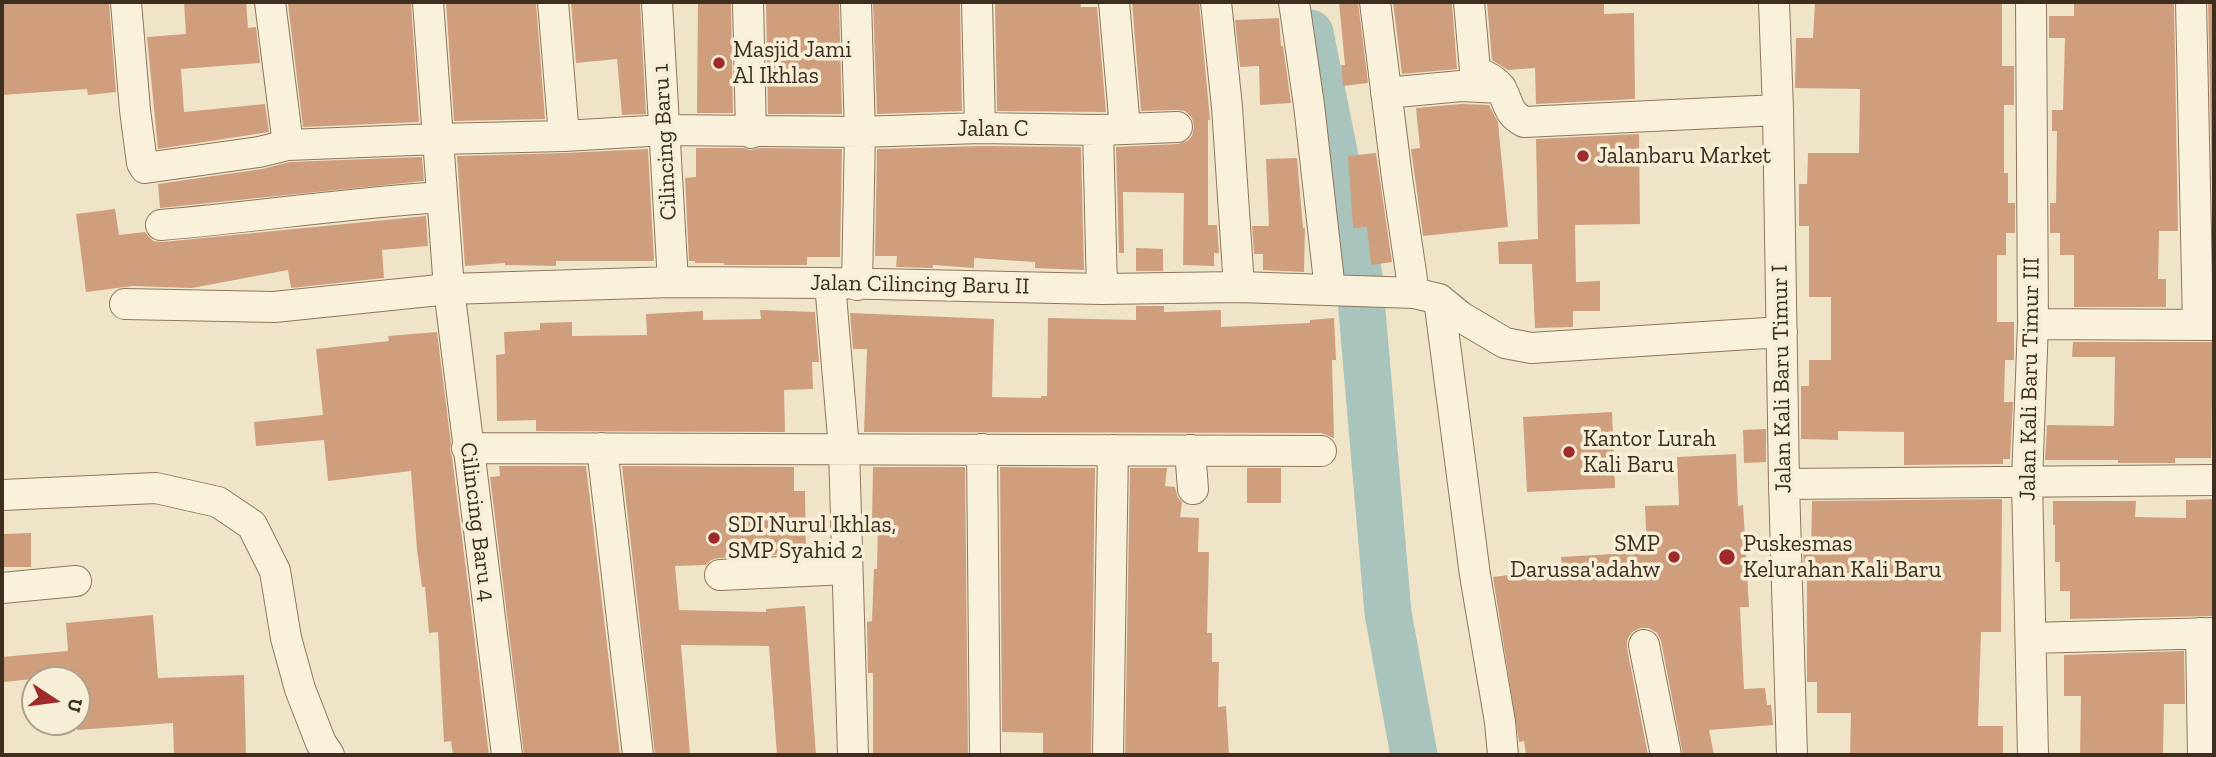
<!DOCTYPE html>
<style>
body{margin:0}
#map{position:relative;width:2216px;height:757px;overflow:hidden;background:#f0e4c8;font-family:"Zilla Slab",serif}
canvas{display:block}
.frame{position:absolute;inset:0;border:4px solid #3d2e20;pointer-events:none}
.north{position:absolute;left:21px;top:666px;width:70px;height:70px;box-sizing:border-box;background:#f7eed8;border:2px solid #ada18e;border-radius:50%;rotate:103deg;font-size:19px;font-weight:700;line-height:28px;text-align:center;color:#3d2e20}
.north::after{content:'';display:block;margin:auto;width:24px;height:32px;background:#9e2a2b;clip-path:polygon(50% 0,100% 100%,50% 72%,0 100%)}
</style>
<div id="map">
<canvas width="2216" height="757"></canvas>
<div class="frame"></div>
<div class="north">U</div>
</div>
<script>
const ctx = document.querySelector('canvas').getContext('2d');
ctx.lineJoin = 'round';
function stroke(path, color, width, dash) { ctx.strokeStyle = color; ctx.lineWidth = width; ctx.lineCap = dash ? 'butt' : 'round'; ctx.setLineDash(dash || []); ctx.stroke(path); }
function paint(path, color) { ctx.fillStyle = color; ctx.fill(path, 'evenodd'); }
function drawText(font, color, halo, rows, align = 'center') {
  ctx.font = font + ' "Zilla Slab",serif'; ctx.lineWidth = 7; ctx.setLineDash([]); ctx.textBaseline = 'middle'; ctx.strokeStyle = halo; ctx.fillStyle = color; for (const [text, x, y, turn = 0] of rows) {
    ctx.save(); ctx.translate(x, y); ctx.rotate((+turn || 0) * Math.PI / 180); ctx.textAlign = isNaN(turn) ? turn : align; if (halo) ctx.strokeText(text, 0, 0); ctx.fillText(text, 0, 0); ctx.restore();
  }
}
stroke(new Path2D(`
 M1310 33 1359 276 1388 613 1414 755`), '#a9c4bc', 47);
paint(new Path2D(`
 M2 2H109L116 92 88 95 87 89 2 95Z
 M184 2H246L248 28 256 27 260 63 181 69 184 112 265 104 269 132 158 149 147 37 186 34Z
 M371 2H411L419 122 303 127 288 4Z
 M446 2H536L545 119 454 121Z
 M571 2H640L646 114 622 115 617 59 576 63Z
 M698 2H731L733 113H697Z
 M766 2H839L842 114H768Z
 M873 2H960L962 111 877 114Z
 M995 2H1080L1081 7H1097L1106 112 997 111Z
 M1132 2H1199L1210 120H1208V225H1217L1219 253H1214V266L1183 265 1184 193 1123 192 1124 253H1119L1116 147 1178 144 1187 141 1192 136 1194 127 1192 118 1185 111 1176 110 1141 111Z
 M1339 2H1358L1368 83 1343 86 1341 65H1345Z
 M1393 2H1452L1457 69 1402 74Z
 M1487 2H1604V14L1634 13 1635 99 1536 104 1535 68 1508 70 1492 60Z
 M1815 2H2002V66H2014V105H2004V173H2008V203H2015V233H2006V255H1997V322H2014V360H2005L2004 402H2013L2010 459H2003V464L1904 465V432L1838 431V440L1801 439V386H1809V360H1831V297H1809V226H1799V184H1807L1808 153H1859L1860 89 1795 88 1796 38H1813Z
 M2074 2H2174L2178 231H2159L2158 279H2166V307H2074V255H2060V233H2050V203H2056L2057 131H2052V110H2063L2065 38H2049V16H2074Z
 M2208 2H2214V231H2213Z
 M1279 18 1281 46H1283L1291 103 1260 105 1259 66 1240 67 1235 20Z
 M1461 104 1489 105 1498 122 1508 227 1423 236 1411 149 1420 148 1416 108Z
 M1639 134 1640 224 1575 225 1576 282 1600 281V311H1573V327L1535 328 1532 264H1499L1498 242 1538 239 1536 139Z
 M980 146 1081 147 1084 270 1035 268V262L974 258V268L933 265V268L896 267 897 256H875L877 149Z
 M696 148H743L751 150 759 148 842 149 840 257H807V265H724V263H695V261H689L685 178 696 177Z
 M648 149 654 261H556V266L505 265V263L465 266 457 156 565 153Z
 M1376 153 1392 262 1371 265 1367 227 1353 228 1348 156Z
 M422 157 424 181 160 208 158 184 262 169 290 162Z
 M1297 158 1303 228H1305L1304 272 1263 270V254H1254L1252 226H1269L1266 159Z
 M115 209 119 235 145 232 153 241 163 242 426 216 428 246 382 250 384 278 291 288 288 270 192 288 133 286 86 292 76 214Z
 M1136 248 1163 249V271H1136Z
 M1136 306H1164V312L1221 310V327L1310 323V320L1334 318 1336 360H1332L1334 438 1321 433 864 432 867 349H853L850 313 994 319 992 397 1041 398V396H1047L1048 318 1136 320Z
 M760 310 815 312 819 362H812L813 389 784 390 785 432 536 431V420L497 421 496 355 505 354 504 332 540 330V323L572 322V336L647 335 646 314 703 311V320L761 319Z
 M437 332 451 444 450 449 452 457 489 755H453L451 741 444 742 438 632 429 633 425 587H422L417 549 411 471 328 481 324 440 256 446 254 422 323 415 316 349 389 341 388 336Z
 M2073 342H2213L2211 458H2175V463H2118V460H2045L2047 425 2114 426 2115 357H2072Z
 M1612 412 1615 488 1527 492 1523 417Z
 M1766 429V462L1744 463 1743 430Z
 M1736 454 1738 506 1743 505 1749 607H1740L1744 689 1765 688 1767 705H1771L1773 725 1709 730 1714 755H1683L1661 641 1657 633 1649 628H1641L1632 632 1627 640V648L1648 755H1526L1524 741 1519 742 1493 577 1562 568 1561 557 1647 552 1645 506 1679 505 1677 457Z
 M499 466H586L620 755H524L490 477 500 476Z
 M622 466 794 467V491H805L806 553 719 558 711 560 706 565 675 566 679 610 766 612V609L805 606 816 755H777L769 646 681 645 690 755H655Z
 M873 467H965L968 755H873V673H868L867 622 872 621 874 569H877L878 520H872Z
 M1000 467 1095 468 1091 755H1043V733L1002 732Z
 M1130 468H1167L1165 486 1175 487 1178 498 1182 502 1180 517 1199 518 1198 552H1209L1207 633H1212V662H1219L1218 707 1226 706 1229 755H1125Z
 M1247 468H1281V503H1247Z
 M2002 499 2001 632H1981L1978 726H2003V755H1850L1851 713H1817V682H1807V569H1804L1803 549H1811L1812 501Z
 M2214 499V616L2070 619V591H2060V562H2055V525H2053V501H2136L2135 517 2186 518V500Z
 M31 533V567H2V534Z
 M153 615 158 678 244 675 246 755H174L173 723 77 730V680H70V675L4 682 2 657 68 651 66 623Z
 M2184 651 2185 704H2164L2163 755H2080L2081 696H2064V655Z`), '#cf9f7d');
const minor = new Path2D(`
 M126 2 135 110 142 163 145 168 259 152 288 145 437 139 564 136 665 130 860 132 980 128 1098 130 1177 127
 M270 2 288 145
 M428 2 449 289 507 755
 M553 2 564 136
 M657 2 673 282
 M748 2 751 133
 M856 2 860 132 857 285
 M977 2 980 128
 M1114 2 1125 128
 M1216 2 1227 107 1239 287
 M1294 2 1309 105 1330 290
 M1375 2 1397 178 1414 293
 M1469 2 1475 70C1483 76 1493 78 1499 86 1510 101 1505 112 1524 122L1778 110
 M1774 2 1778 110 1784 484 1792 755
 M2031 2 2033 324 2027 481 2033 755
 M2191 2 2198 325
 M1386 93 1461 86 1501 88
 M1098 130 1102 289
 M161 225C255 217 348 203 442 197
 M830 283 844 449 853 755
 M1439 299 1475 575 1500 722 1503 755
 M125 304 274 307 449 289 673 282 830 283 1102 289 1239 287 1414 293 1439 299 1461 317 1505 343 1531 348 1782 332
 M2033 324 2214 325
 M467 448 1321 451
 M602 448 638 755
 M982 449 985 755
 M1190 450 1193 489
 M1784 484 2214 480
 M2 495 156 488 218 502 252 525 275 571 286 638 300 689 321 743 329 755
 M720 575 847 569
 M2 588 76 581
 M2201 633 2203 755
 M2031 638 2214 633
 M1644 645 1666 755
 M1108 755 1113 450`);
stroke(minor, '#8d765c', 32);
stroke(minor, '#faf1dc', 30);
for (const [x, y, r, color] of [
 [719,63,7,"#9e2a2b"],
 [1583,156,7,"#9e2a2b"],
 [1569,452,7,"#9e2a2b"],
 [714,538,7,"#9e2a2b"],
 [1674,557,7,"#9e2a2b"],
 [1727,557,9,"#9e2a2b"]
]) { const dot = new Path2D(); dot.arc(x, y, r, 0, 2 * Math.PI); ctx.fillStyle = color; ctx.fill(dot); stroke(dot, '#f7eed8', 2.5); }
drawText('23px', '#3d2e20', '#f7eed8', [
 ["Masjid Jami",733,50],
 ["Al Ikhlas",733,76],
 ["Jalanbaru Market",1597,156],
 ["Kantor Lurah",1583,439],
 ["Kali Baru",1583,465],
 ["SDI Nurul Ikhlas,",728,525],
 ["SMP Syahid 2",728,551],
 ["SMP",1660,544,"right"],
 ["Darussa'adahw",1660,570,"right"],
 ["Puskesmas",1743,544],
 ["Kelurahan Kali Baru",1743,570]
], 'left');
drawText('23px', '#3d2e20', '#f7eed8', [
 ["Jalan C",993,129],
 ["Cilincing Baru 1",665,142,-93],
 ["Jalan Cilincing Baru II",920,285,1],
 ["Jalan Kali Baru Timur I",1782,379,-91],
 ["Jalan Kali Baru Timur III",2030,379,-89],
 ["Cilincing Baru 4",477,522,83]
]);
</script>
